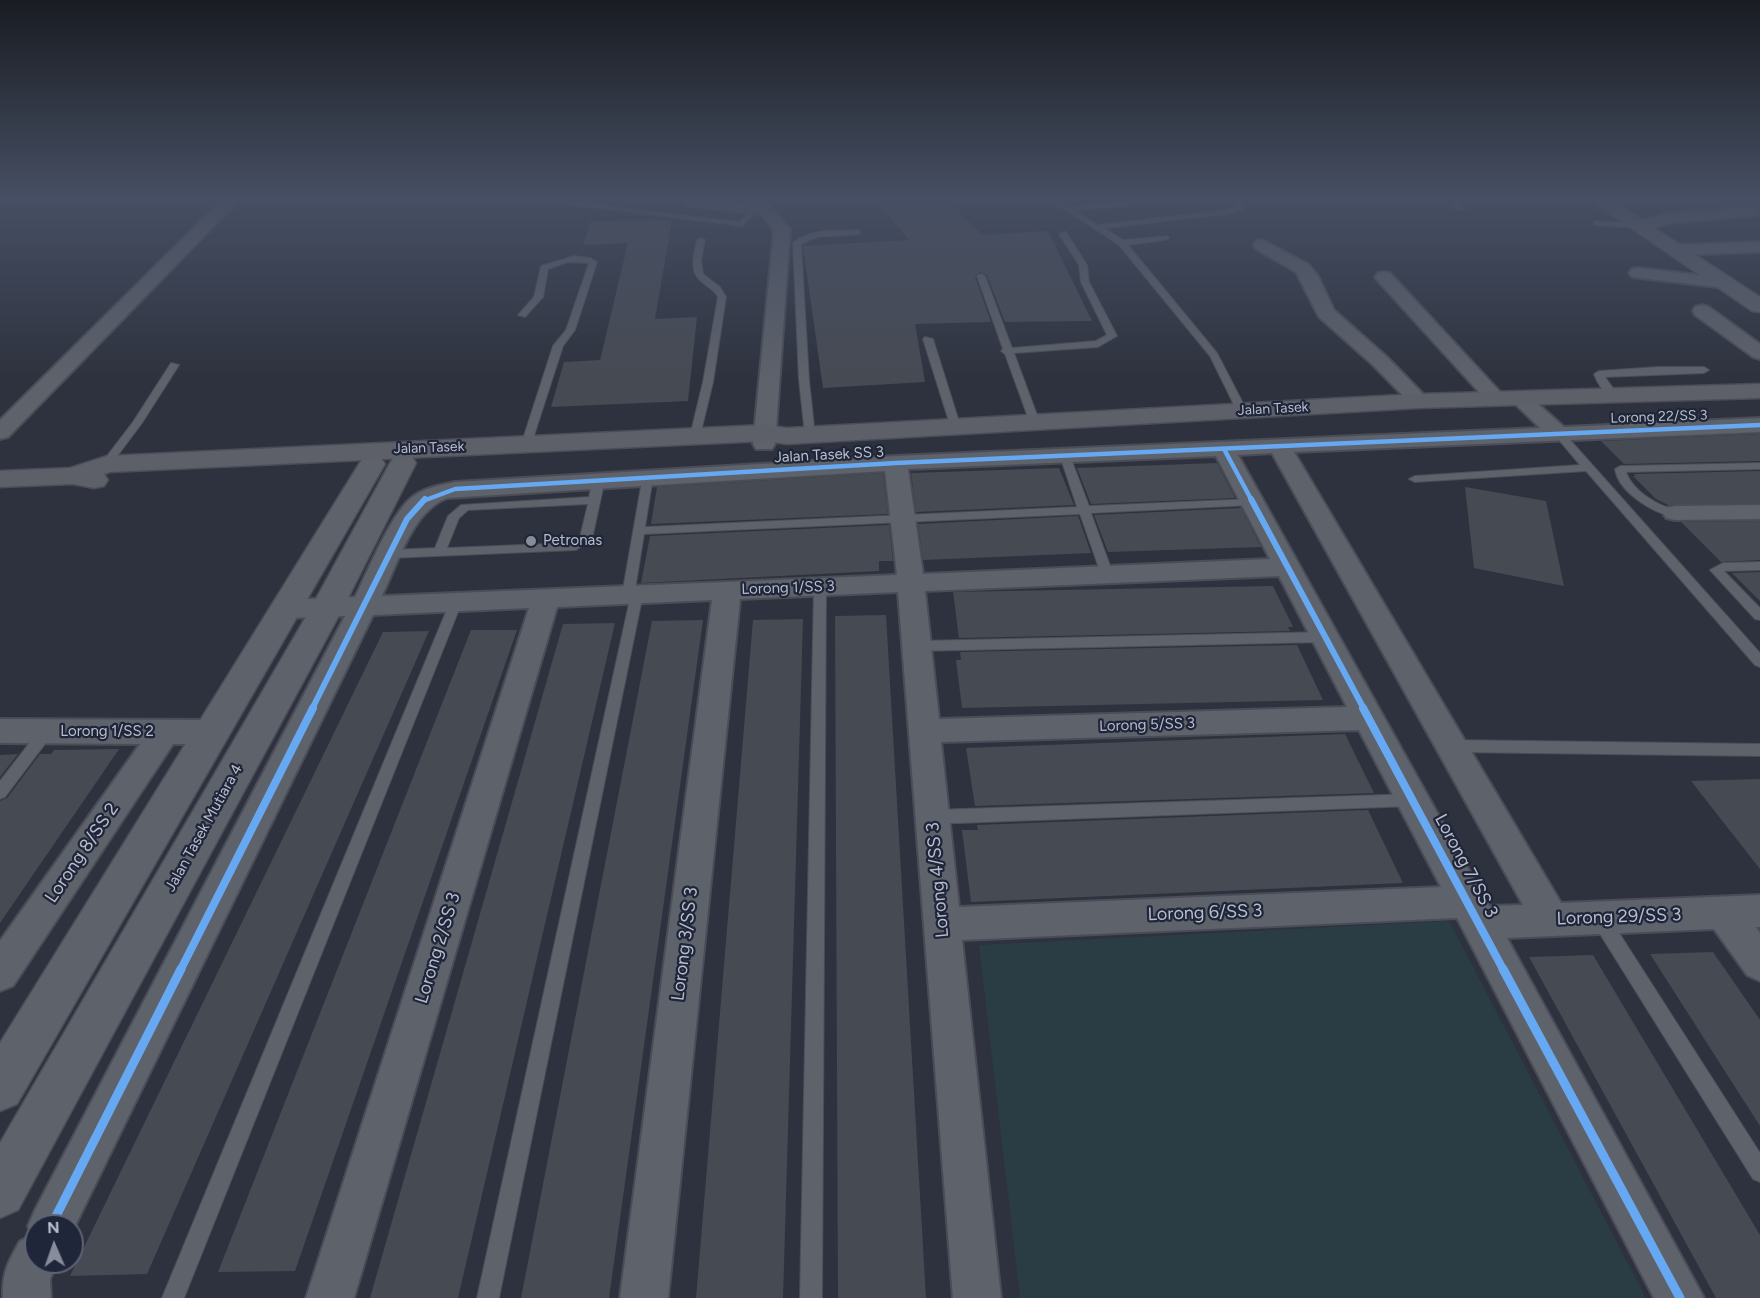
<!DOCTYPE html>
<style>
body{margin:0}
#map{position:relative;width:1760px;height:1298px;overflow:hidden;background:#2e323e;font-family:Figtree,sans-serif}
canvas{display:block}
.north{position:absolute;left:24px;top:1214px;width:60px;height:60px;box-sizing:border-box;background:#202639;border:2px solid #5d6374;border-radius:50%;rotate:358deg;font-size:16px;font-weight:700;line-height:24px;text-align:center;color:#b9becd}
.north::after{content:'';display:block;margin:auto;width:21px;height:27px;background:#888d9b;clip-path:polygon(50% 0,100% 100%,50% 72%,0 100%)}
</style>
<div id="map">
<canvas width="1760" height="1298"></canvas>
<div class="north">N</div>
</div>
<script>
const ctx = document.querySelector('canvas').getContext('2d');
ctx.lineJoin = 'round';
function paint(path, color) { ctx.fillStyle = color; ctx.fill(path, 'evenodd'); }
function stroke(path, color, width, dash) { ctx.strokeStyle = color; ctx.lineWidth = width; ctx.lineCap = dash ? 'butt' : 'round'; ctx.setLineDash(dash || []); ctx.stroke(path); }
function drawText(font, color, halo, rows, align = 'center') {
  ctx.font = font + ' Figtree,sans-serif'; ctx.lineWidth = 4.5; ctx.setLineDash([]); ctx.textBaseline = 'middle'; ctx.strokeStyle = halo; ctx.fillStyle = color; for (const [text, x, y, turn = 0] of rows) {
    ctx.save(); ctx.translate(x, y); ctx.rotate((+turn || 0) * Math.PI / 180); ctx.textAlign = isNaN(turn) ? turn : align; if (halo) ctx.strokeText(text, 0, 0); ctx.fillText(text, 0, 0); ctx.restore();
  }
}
paint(new Path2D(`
 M1449 921 1646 1298H1020L979 945Z`), '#2a3c44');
paint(new Path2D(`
 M876 201H948L982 235 1048 231 1092 321 1005 322 987 275 980 272 975 277 991 322 915 324 925 382 823 388 803 246 909 240Z
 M672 220 655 319 697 317 688 401 551 407 564 362 600 360 628 243 583 245 591 221Z
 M1760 434V461L1624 464 1601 441Z
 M1217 463 1235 498 1091 504 1077 468Z
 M1059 468 1074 505 916 512 911 473Z
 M1760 471V503L1668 505 1656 499 1633 476H1636L1634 474Z
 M883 473 888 514 651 524 657 487Z
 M1465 487 1546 501 1564 586 1474 568Z
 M1241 508 1261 547 1108 552 1094 515Z
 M1078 516 1091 553 923 560 918 524Z
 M1760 521V560L1721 562 1681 522Z
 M889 525 893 561H879V571L641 583 650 536Z
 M1760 572V601L1732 573Z
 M1273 586 1293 627H1288L1290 631 959 638 953 592Z
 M886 615 926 1298H838L835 616Z
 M803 619 783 1298H696L753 620Z
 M703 620 609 1298H521L652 621Z
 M615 623 458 1298H370L563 624Z
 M471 630H517L295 1271 218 1272Z
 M429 631 147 1274 70 1276 383 632Z
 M1297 645 1323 700 962 708 956 660H961L960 652Z
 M1345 734 1374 793 975 806 966 748Z
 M119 749 0 923V801L7 798 40 754H51L54 750Z
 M18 754 0 777V755Z
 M1760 779V869L1691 781Z
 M1368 810 1403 883 971 902 962 830H978L977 825Z
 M1713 952 1760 1020V1126L1650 954Z
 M1593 955 1760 1235V1298H1716L1529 957Z`), '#464a53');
const service = new Path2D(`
 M542 201H565L740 222 753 207 760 209 742 226Z
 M1052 201H1060L1069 207 1134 201H1165L1075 211 1098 225 1227 210 1237 206 1234 201H1242L1244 209 1228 214 1104 228 1123 240 1168 236 1169 238 1165 240 1128 245 1217 353 1247 411 1246 413H1238L1210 356 1119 245Z
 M1451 201H1458L1464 209 1457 211Z
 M1597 221 1639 224 1643 226 1639 228 1594 225V221Z
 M857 230H860V234L818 237 801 244 809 380 815 435 810 438 805 435 799 380 793 243C810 228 836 231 857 230Z
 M1063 232H1066L1087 265 1089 282 1117 336 1098 347 1014 353 1040 423 1035 426 1030 423 1005 354 1001 351 1003 349 977 276 981 274 985 276 1012 348 1096 341 1107 335 1081 282 1079 265 1059 234Z
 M701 238 705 240 701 260 703 274 720 287 726 297 713 382 700 436 695 439 690 436 703 382 718 297C714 290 709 288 703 283 688 272 694 255 697 240Z
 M574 256 590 258 597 262 575 330 563 346 531 445 530 447H522L521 445 553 346 566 330 589 263 568 262 548 269 543 297 525 317 518 315 534 297 541 266Z
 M925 337 933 339 961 428 960 430H952L951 428 923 339Z
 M171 363 179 365 142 423 106 471H98L97 469 133 422Z
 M1658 367H1704L1709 370 1704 373 1605 377 1618 395 1613 398C1605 395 1597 383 1594 374L1599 371Z
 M1559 431 1563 432 1760 653V667L1755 665 1586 471 1415 482 1409 479 1415 476 1580 465 1554 434Z
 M1065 453 1070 456 1089 506 1253 499 1259 502 1253 505 1091 513 1113 574 1107 578 1101 574 1080 514 644 534 635 590 642 591 643 594 499 1298H477L630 599 623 598 622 595 643 475 647 474 653 477 645 527 1077 507 1060 456Z
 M1760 463V469L1626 472C1634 493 1659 506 1679 511L1681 513 1675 517C1654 514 1618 492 1615 469L1620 466Z
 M599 476 605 479 592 539 576 550 390 558 384 554 390 550 435 548 448 516 461 505 589 497 593 479ZM588 504 580 537 570 543 447 548 459 518 468 510Z
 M1760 562V570L1724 571 1760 608V620L1755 619 1710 570 1723 563Z
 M820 582 826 586 822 1298H800L814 586Z
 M456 598 462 602 184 1298H162L450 602Z
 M1326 632 1333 637 1326 642 917 651 910 646 917 641Z
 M46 726 51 728 53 732 51 736 5 797 0 799V781L41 728Z
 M1451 740 1760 744V756L1451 752 1446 750 1444 746 1446 742Z
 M1413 794 1419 795 1421 800 1419 805 1413 806 932 824 926 822 924 817 926 812 932 810Z
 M1601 912 1607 914 1760 1153V1182L1753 1179 1595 926 1592 920 1595 914Z`);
const minor = new Path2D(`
 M221 201H238L8 437 0 439V420Z
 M680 201 752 204 750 201H766L790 229 775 444 772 449H756L753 444 774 230 761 214 688 206Z
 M1752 207 1760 212 1758 215 1670 223 1639 231 1631 226 1633 223 1670 213Z
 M1262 240 1308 264 1318 276 1334 310 1387 357 1426 397 1430 401 1426 405H1412L1373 365 1319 317 1296 272 1256 249 1254 245 1256 241Z
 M1760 242V252L1674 255 1666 250 1674 245Z
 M1638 268 1725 278 1734 283 1725 288 1632 277 1629 273 1632 269Z
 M1384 272 1390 273 1502 394 1506 398 1502 402H1488L1378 281 1375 277 1378 273Z
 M1702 305 1709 307 1760 344V359L1753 357 1695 315 1693 311 1695 307Z
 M1520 392 1527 394 1564 427 1760 418V432L1294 452 1561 903 1760 895V927H1756L1760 933V981L1747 975 1714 929 1507 938 1704 1298H1654L1457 918 962 940 1001 1298H953L898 592 740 599 668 1298H620L712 600 557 607 354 1298H306L529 608 373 615 72 1232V1226H36V1262H57L50 1279 51 1298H3C2 1273 8 1262 20 1241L32 1235 28 1226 35 1210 345 616 287 618 277 616 273 609 277 602 287 600 355 597C368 571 390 516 411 498 423 488 440 485 455 482L896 456 1540 428 1509 398 1513 394ZM1272 453 1523 905 1489 906 1238 455ZM1216 456 1270 559 923 574 908 469ZM885 471 897 575 382 596C398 563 412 512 447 498ZM1279 576 1347 707 939 719 925 591ZM1359 730 1441 887 959 907 941 742Z
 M1760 505V519L1675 520 1666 518 1663 513 1666 508 1675 506Z
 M0 719 213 720 224 724 228 732 224 740 213 744H173L13 986 0 991V941L140 744 0 743Z`);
const tertiary = new Path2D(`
 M1592 201H1613L1760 297V312L1752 311Z
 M403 455 412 457 416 463 343 608 18 1210 0 1218V1143L311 608 390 463 394 457Z
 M372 456 381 458 385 464 17 1104 0 1111V1043L359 464 363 458Z`);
const secondary = new Path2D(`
 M1760 384V398L1419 408 787 444 764 441 110 472 104 474 108 480 104 486 94 488 73 484 0 487V471L70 468 107 456 764 425 787 428 1419 394Z`);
stroke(service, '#4a4d57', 2);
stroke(minor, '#4a4d57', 4);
stroke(tertiary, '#4a4d57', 3);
stroke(secondary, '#4a4d57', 3);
paint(service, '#5e626b');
paint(minor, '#5e626b');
paint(tertiary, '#5e626b');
paint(secondary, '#5d6069');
stroke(new Path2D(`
 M1224 449 1252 501
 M423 501 455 489 896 463 1760 425`), '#66a8f1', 4.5);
stroke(new Path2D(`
 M1251 499 1364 709
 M312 709 407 519 425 499`), '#66a8f1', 6);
stroke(new Path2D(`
 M1363 708 1504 971
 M180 971 313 708`), '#66a8f1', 8);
stroke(new Path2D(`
 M1503 969 1680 1298
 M51 1226 181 969`), '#66a8f1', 9);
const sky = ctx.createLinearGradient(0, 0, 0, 383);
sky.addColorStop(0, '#191c22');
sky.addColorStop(0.52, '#464f63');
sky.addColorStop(1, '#464f6300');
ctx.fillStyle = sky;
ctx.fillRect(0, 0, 1760, 383);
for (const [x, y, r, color] of [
 [531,541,6,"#888d9b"]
]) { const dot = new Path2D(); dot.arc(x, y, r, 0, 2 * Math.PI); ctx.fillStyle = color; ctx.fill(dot); stroke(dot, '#202639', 2); }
drawText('14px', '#b9becd', '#202639', [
 ["Jalan Tasek",1273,409,-3],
 ["Lorong 22/SS 3",1659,417,-2],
 ["Jalan Tasek",429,448,-2]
]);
drawText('15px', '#b9becd', '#202639', [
 ["Jalan Tasek SS 3",829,455,-3],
 ["Lorong 1/SS 3",788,588,-2],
 ["Lorong 5/SS 3",1147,725,-2],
 ["Lorong 1/SS 2",107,732],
 ["Jalan Tasek Mutiara 4",204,828,-61]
]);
drawText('15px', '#b9becd', '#202639', [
 ["Petronas",543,541]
], 'left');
drawText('18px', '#b9becd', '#202639', [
 ["Lorong 8/SS 2",82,853,-56],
 ["Lorong 7/SS 3",1466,866,62],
 ["Lorong 4/SS 3",938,880,-95],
 ["Lorong 6/SS 3",1205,913,-2],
 ["Lorong 29/SS 3",1619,917,-2],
 ["Lorong 3/SS 3",685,944,-83],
 ["Lorong 2/SS 3",438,948,-73]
]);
</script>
